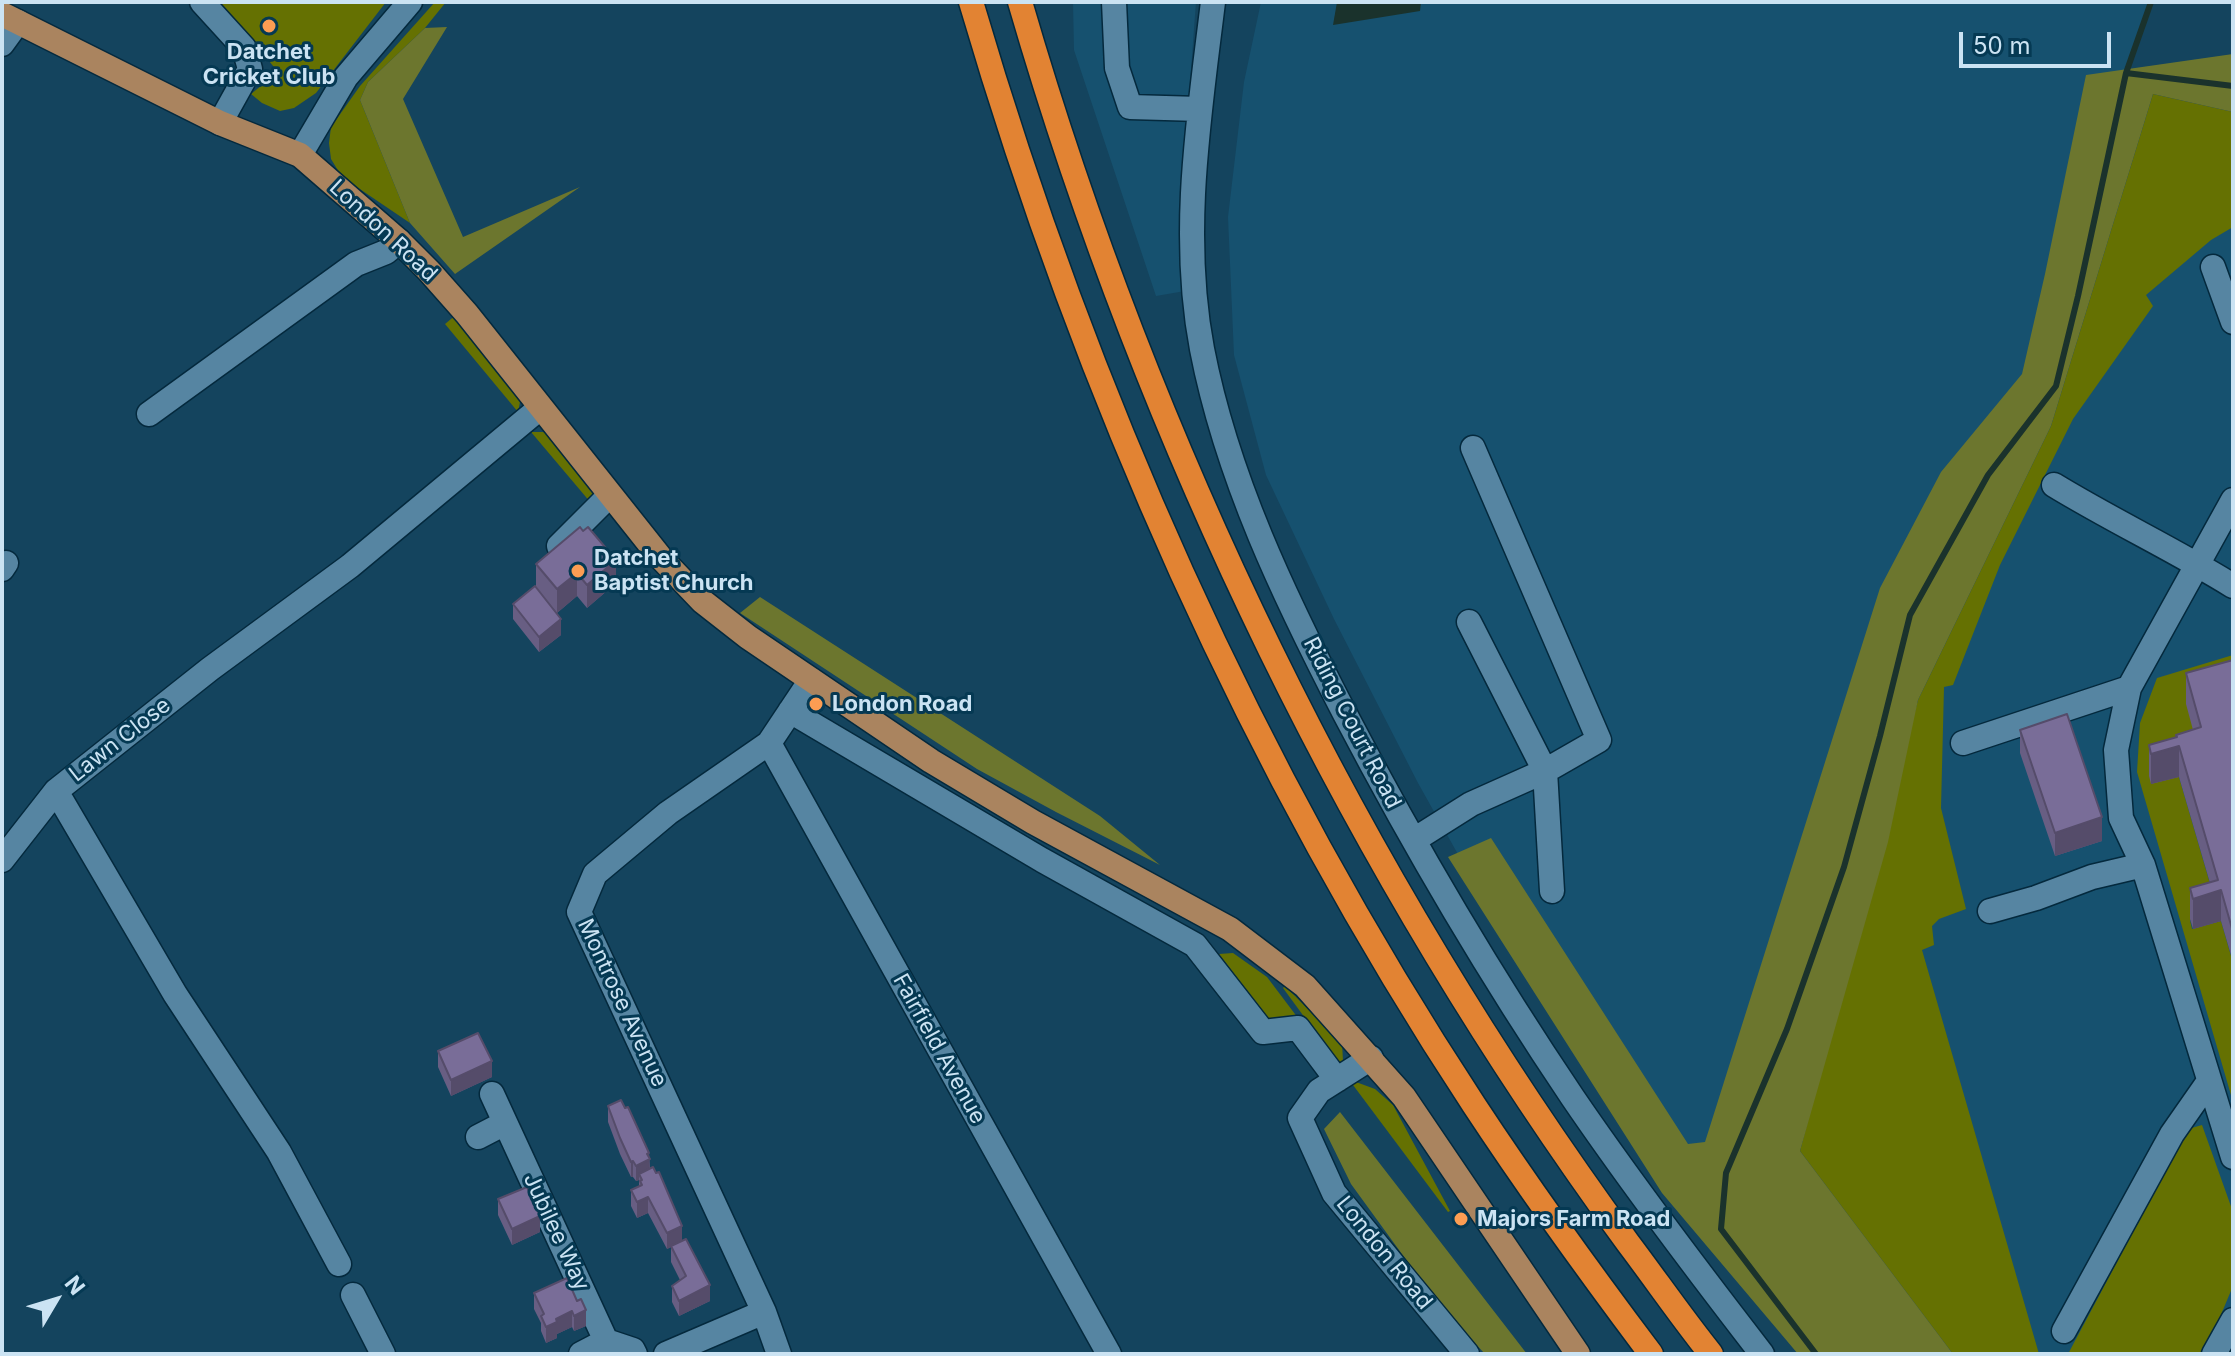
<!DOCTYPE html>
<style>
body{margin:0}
#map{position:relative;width:2235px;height:1356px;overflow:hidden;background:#14445e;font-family:Inter,sans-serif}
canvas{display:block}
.frame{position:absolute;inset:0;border:4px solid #cbe3f3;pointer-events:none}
.north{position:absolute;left:16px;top:1260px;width:80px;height:80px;-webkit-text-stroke:6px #053953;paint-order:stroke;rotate:52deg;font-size:22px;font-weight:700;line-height:32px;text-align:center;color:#cbe3f3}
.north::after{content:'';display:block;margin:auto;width:28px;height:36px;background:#cbe3f3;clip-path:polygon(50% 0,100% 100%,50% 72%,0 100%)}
.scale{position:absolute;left:1959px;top:32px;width:152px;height:36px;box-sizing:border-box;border:4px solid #cbe3f3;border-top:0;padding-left:10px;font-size:24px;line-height:28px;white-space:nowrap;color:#cbe3f3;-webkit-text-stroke:6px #053953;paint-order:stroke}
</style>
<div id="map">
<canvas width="2235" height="1356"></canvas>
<div class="frame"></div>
<div class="north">N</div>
<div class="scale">50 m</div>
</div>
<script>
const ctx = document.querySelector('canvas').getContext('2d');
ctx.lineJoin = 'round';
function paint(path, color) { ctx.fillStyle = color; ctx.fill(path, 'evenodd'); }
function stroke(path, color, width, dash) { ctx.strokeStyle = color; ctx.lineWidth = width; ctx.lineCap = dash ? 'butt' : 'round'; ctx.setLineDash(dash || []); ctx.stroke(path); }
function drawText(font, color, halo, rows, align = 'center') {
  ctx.font = font + ' Inter,sans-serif'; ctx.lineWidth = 6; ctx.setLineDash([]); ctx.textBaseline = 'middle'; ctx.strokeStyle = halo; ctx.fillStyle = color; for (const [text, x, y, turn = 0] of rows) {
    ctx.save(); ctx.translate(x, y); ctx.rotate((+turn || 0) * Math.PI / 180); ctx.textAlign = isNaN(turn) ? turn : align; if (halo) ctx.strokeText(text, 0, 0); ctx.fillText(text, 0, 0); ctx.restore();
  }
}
paint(new Path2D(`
 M1073 2H1196L1187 123 1185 291 1156 296 1074 50Z
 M1261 2H2151L2126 73 2091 199 1726 1173 1676 1180 1464 865 1418 783 1334 619 1266 475 1234 355 1228 217 1244 82Z
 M2233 112V1354H1953L1888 842 1918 700Z`), '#16516f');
paint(new Path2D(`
 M211 2H386L316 93 294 108 280 111 262 103 251 94 278 72 265 56 261 57Z
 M435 2H446L425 28 368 82 360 100 410 223 342 177 331 159 329 143 331 127 360 86Z
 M2153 94 2233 112V227L2211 240 2146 295 2153 306 2073 419 2000 565 1953 685 1944 687 1941 808 1966 909 1939 919 1932 926 1934 945 1922 950 2039 1354H1953L1800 1151 1918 700 2051 426Z
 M457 314 517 390 520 402 518 412 445 324Z
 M531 432H543L553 436 601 495 591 503Z
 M2233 655V690L2201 758 2179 777 2218 911 2190 920 2192 929 2221 921 2233 963V1102L2137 772 2140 723 2157 678Z
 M1233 953 1267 977 1301 1022 1274 1026 1219 954Z
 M1285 986 1342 1043 1343 1061 1338 1063 1283 988Z
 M1356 1082 1375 1089 1393 1105 1450 1211 1448 1212 1353 1085Z
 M2202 1125 2233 1212V1286L2207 1348 2203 1354H2068L2188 1129Z`), '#657102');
paint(new Path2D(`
 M447 27 403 99 463 237 580 187 455 274 410 223 360 100 368 82 425 28Z
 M2233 54V112L2153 94 2051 426 1918 700 1888 842 1800 1151 1953 1354H1798L1662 1193 1448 857 1491 838 1688 1144 1705 1142 1880 588 1941 472 2022 374 2045 274 2086 75Z
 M760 597 1100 816 1160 865 1056 812 977 769 740 613Z
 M1340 1112 1527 1354H1485L1439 1305 1351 1184 1324 1129Z`), '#6c762e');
paint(new Path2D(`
 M1337 2H1421L1420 11 1333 25Z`), '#1a322c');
stroke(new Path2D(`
 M2126 73 2233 86
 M1816 1354 1721 1229 1726 1173 1787 1029 1844 867 1880 736 1910 615 1988 475 2056 386 2078 296 2126 73 2151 2`), '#1a322c', 6);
const minor = new Path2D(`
 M202 2 244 48 250 69 220 123
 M1114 2 1117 68 1130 107 1200 109
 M1213 2C1199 117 1180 234 1202 349 1227 478 1285 598 1345 714 1414 846 1490 975 1573 1098 1633 1186 1697 1270 1762 1354
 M2 44 18 22
 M300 155 346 77 410 2
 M2213 267 2233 322
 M149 414 356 264 386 252 399 241
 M2054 485C2113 521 2175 550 2233 586
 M2233 500 2129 688 2116 750 2121 818 2143 865 2233 1157
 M559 546 610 495
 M2 569 6 563
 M1469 622 1545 771 1552 891
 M790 711 1042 860 1195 945 1263 1032 1298 1028 1337 1080
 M769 743 1109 1354
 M1963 743 2129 688
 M56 791 175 994 279 1152 339 1264
 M1414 840 1471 804 1545 771 1599 740 1473 448
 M2 860 56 791 210 669 350 566 540 408
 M1990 911 2036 898 2092 877 2143 865
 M1371 1058 1319 1091 1300 1118 1334 1193 1467 1354
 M492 1094 606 1341 633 1350 635 1354
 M478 1137 505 1123
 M353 1295 383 1354
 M2064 1331 2172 1134 2209 1081
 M581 1354 606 1341
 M666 1354 764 1312
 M779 1354 764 1312 579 912 595 874 668 813 769 743 811 680
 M2214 1354 2233 1320`);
const major = new Path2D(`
 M2 14 220 123 300 155 399 241 429 271 467 314 660 557 702 601 748 637 931 761 1033 822 1230 929 1305 986 1404 1097 1578 1354`);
const highway = new Path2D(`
 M971 2C1085 391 1251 766 1474 1105 1530 1190 1590 1273 1651 1354
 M1020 2C1149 446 1355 870 1628 1243 1656 1280 1682 1318 1711 1354`);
stroke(minor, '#04293d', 27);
stroke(major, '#04293d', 27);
stroke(highway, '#04293d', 27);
stroke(minor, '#5685a2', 24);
stroke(major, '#aa845f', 24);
stroke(highway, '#e28333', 24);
paint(new Path2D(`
 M536 564 616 583 587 608 577 596 557 613 536 588Z
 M513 604 561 635 539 652 513 619Z
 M2233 660V962L2221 921 2193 929 2190 919V888L2210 883 2179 777 2151 784 2149 776V745L2176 738V735L2193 730 2186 704V673Z
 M2020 730 2102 841 2055 856 2020 753Z
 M438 1051 492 1077 451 1096 438 1067Z
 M608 1106 649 1153 650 1169 710 1301 679 1316 672 1302V1286L680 1280 671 1262V1247L667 1249 648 1213 637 1218 631 1206V1190L639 1186V1180L636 1181 633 1177H631L620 1154 608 1122Z
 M498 1199 540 1232 512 1245 498 1215Z
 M567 1278 586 1326 574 1331 572 1327 557 1334V1338L546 1343 541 1331V1323L534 1309V1293Z`), '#685e83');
paint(new Path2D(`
 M616 560V583L587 608V585Z
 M577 573V596L557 613V589Z
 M561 619V635L539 652V637Z
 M2179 746V777L2151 784V754Z
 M2102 817V841L2055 856V833Z
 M2221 890V921L2193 929V899Z
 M492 1061V1077L451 1096V1080Z
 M649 1153 650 1175 639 1174V1180L636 1181V1166Z
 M633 1161V1177H631V1162Z
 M648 1197V1213L637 1218V1202Z
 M540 1216V1232L512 1245V1229Z
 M682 1226V1242L667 1249V1233Z
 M710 1285V1301L679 1316V1301Z
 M586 1310V1326L574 1331V1316Z
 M572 1311V1327L557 1334V1338L546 1343V1327L556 1319Z`), '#554c6a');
const building = new Path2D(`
 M580 527 583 531 588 527 616 560 587 585 577 573 557 589 536 564Z
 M535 586 561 619 539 637 513 604Z
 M2233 660V932L2221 890 2193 899 2190 888 2218 880 2179 746 2151 754 2149 745 2177 737 2176 735 2201 727 2186 673Z
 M2067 714 2102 817 2055 833 2020 730Z
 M478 1033 492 1061 451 1080 438 1051Z
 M621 1100 625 1108 628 1107 649 1153 647 1154 650 1159 636 1166 633 1161 631 1162 620 1138 608 1106Z
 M653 1167 656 1173 659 1172 682 1226 667 1233 648 1197 637 1202 631 1190 642 1185 640 1181 642 1180 639 1174Z
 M527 1187 540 1216 512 1229 498 1199Z
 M686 1239 710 1285 679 1301 672 1286 686 1276 671 1246Z
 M567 1278 577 1301 581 1299 586 1310 574 1316 572 1311 556 1319 557 1322 546 1327 541 1316 544 1314 534 1293Z`);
paint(building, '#796d98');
stroke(building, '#554c6a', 2);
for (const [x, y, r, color] of [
 [269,26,8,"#fc9d53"],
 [578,571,8,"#fc9d53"],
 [816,704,8,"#fc9d53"],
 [1461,1219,8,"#fc9d53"]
]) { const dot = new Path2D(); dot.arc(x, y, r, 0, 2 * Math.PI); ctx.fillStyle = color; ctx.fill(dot); stroke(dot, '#053953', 3); }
drawText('bold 22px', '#cbe3f3', '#053953', [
 ["Datchet",269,52,"center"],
 ["Cricket Club",269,77,"center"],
 ["Datchet",594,558],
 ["Baptist Church",594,583],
 ["London Road",832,704],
 ["Majors Farm Road",1477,1219]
], 'left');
drawText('22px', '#cbe3f3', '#053953', [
 ["London Road",383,231,43],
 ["Riding Court Road",1352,723,63],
 ["Lawn Close",120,740,-38],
 ["Montrose Avenue",622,1003,65],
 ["Fairfield Avenue",939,1049,61],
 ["Jubilee Way",556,1232,65],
 ["London Road",1384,1253,51]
]);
</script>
